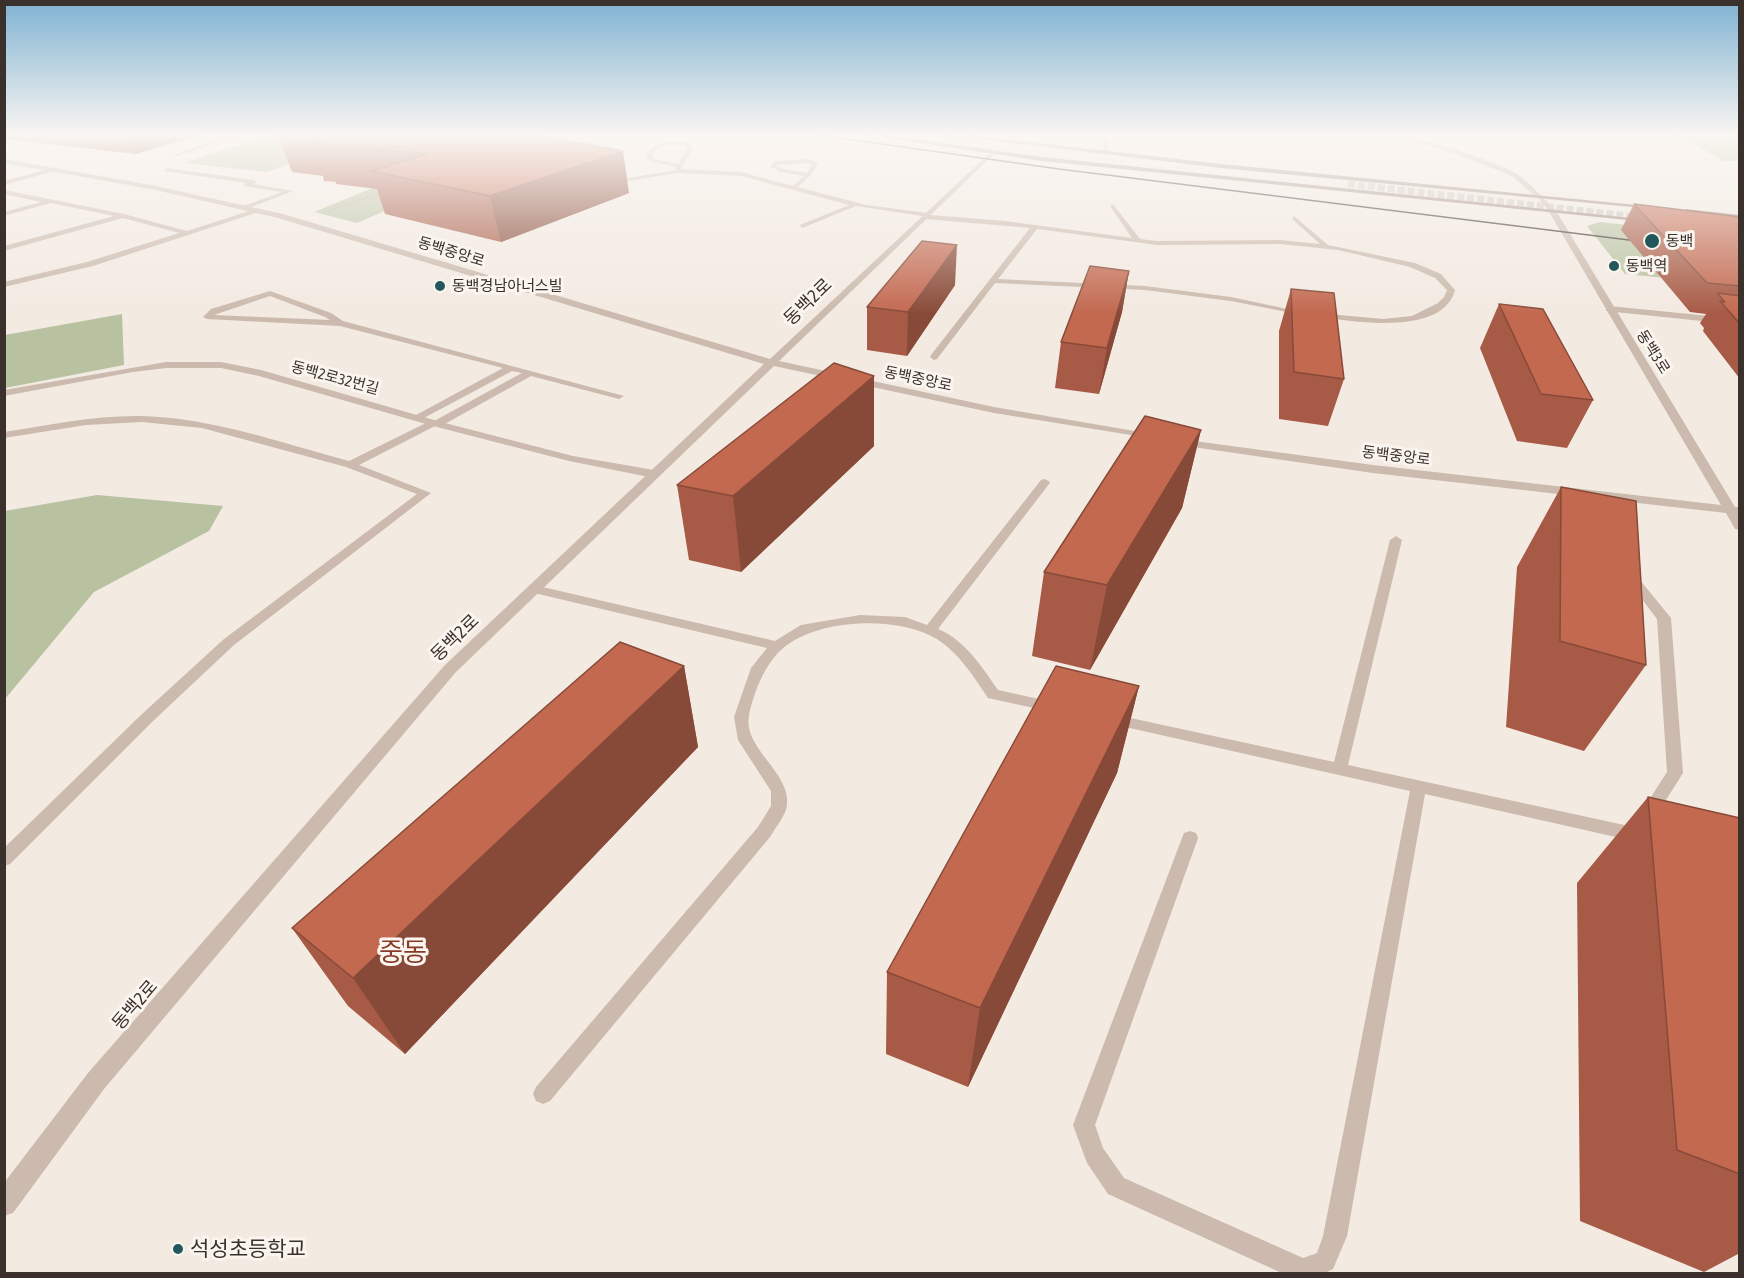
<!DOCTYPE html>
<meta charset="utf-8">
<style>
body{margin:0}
#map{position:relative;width:1744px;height:1278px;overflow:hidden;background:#f3eae2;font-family:"Asap Condensed",sans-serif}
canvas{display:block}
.frame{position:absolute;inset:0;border:6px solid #3a302c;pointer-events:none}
</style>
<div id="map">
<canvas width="1744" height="1278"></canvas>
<div class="frame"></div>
</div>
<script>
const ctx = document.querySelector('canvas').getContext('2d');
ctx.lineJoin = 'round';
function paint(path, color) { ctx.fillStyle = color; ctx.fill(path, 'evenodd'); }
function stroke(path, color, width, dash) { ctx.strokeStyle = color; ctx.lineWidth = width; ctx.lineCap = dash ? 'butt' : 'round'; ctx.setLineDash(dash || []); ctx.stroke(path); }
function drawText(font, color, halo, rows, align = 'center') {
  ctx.font = font + ' "Asap Condensed","Noto Sans KR",sans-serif'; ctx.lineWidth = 6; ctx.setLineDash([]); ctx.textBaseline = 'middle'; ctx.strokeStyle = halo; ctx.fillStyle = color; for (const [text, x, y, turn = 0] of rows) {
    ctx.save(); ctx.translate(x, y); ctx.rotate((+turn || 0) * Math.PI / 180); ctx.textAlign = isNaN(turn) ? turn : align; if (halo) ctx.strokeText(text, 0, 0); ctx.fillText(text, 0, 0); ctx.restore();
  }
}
paint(new Path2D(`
 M269 135H369L267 172 184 163Z
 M502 135H560L357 223 314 212Z
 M1679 135H1739V161H1723Z
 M1600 222 1692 232 1739 285 1625 274 1587 226Z
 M122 314 124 365 5 388V335Z
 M97 495 223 506 209 531 94 592 5 699V511Z`), '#b8c2a1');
stroke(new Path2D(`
 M1348 184 1646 218`), '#cec5be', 7, [7, 3]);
stroke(new Path2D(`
 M333 209 382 192`), '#b7a497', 1.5, [1.5, 1.5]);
paint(new Path2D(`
 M231 135H240L177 156 172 155Z
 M688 141 693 148 681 169 741 172 793 186 804 176 780 172 770 166 775 161 809 159 818 164 811 175 798 187 866 205 928 213 931 215 1005 221 1132 238 1110 206 1113 204 1140 239 1157 241 1280 240 1320 244 1292 219 1294 216 1328 245 1415 263 1441 274 1455 290C1443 336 1355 322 1321 317H1318V313L1383 319 1412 316 1438 303 1444 297 1447 290 1435 278 1410 267 1338 250 1280 244 1157 245 1037 229 998 279 1145 286 1231 297 1306 313 1302 315 1231 301 1145 290 995 283 937 359 934 360 930 357 931 355 1030 228 925 219 922 216 856 206 802 228 800 225 849 205 741 176 677 173 609 184 606 182 675 170 676 167 650 161 646 155C656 140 671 141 688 141ZM666 145H686L687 148 678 164 654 159 652 155 658 148ZM808 163 812 165 807 173 784 169 776 165Z
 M166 168 254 180 257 182 253 184 293 191 246 209 244 206 282 192 243 186 246 183 164 171Z
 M270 291 331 313 343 321 624 396 619 399 531 376 441 426H435L359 465 431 493 234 645 152 722 10 864 4 866V848L142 714 224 639 417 494 346 467 202 428 142 422 86 425 4 438V432C50 425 96 415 142 416 212 418 282 443 349 461L430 421 436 420 522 373 512 371 422 419H416V415L503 368 340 326 207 319 203 317 211 309ZM270 296 325 317 330 320 214 315Z
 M1045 479 1050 482 1049 484 938 629C965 640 982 667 998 690L1057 703 1059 707 1057 711 1052 712 988 698C974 677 959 653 937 639 898 615 815 618 781 650 764 666 754 692 749 715 742 748 791 772 787 805 786 815 775 828 770 837L550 1101 543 1104 536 1101 533 1094 536 1087 758 827 771 806V791L738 740 734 717 751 668 767 648 530 592 528 589 530 586 534 585 775 641 801 625 860 615 905 617 927 625 1041 480Z
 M1396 536 1402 540 1348 765 1638 828 1644 830 1646 835 1644 840 1638 842 1425 794 1347 1236 1333 1269 1323 1274H1284L1108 1194 1087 1163 1073 1125 1182 838 1184 833 1190 831 1196 833 1198 838 1095 1125 1103 1148 1124 1178 1303 1258 1317 1253 1323 1236 1410 791 1112 724 1107 723 1105 719 1107 715 1112 714 1334 762 1390 540Z
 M1631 573 1635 574 1671 618 1683 773 1654 819 1648 820 1642 819 1640 814 1667 772 1657 619 1625 577Z`), '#cbbaad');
paint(new Path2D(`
 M1102 135H1108L1109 154 1104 153Z
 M1396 135C1418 135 1498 162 1517 174 1526 180 1534 189 1542 196L1536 197 1512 176 1459 155Z
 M57 167 59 170 4 185V181Z
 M4 190 124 214 187 231 255 209 262 211 93 266 4 287V282L87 262 179 233 123 218 4 251V246L114 216 51 203 4 216V212L41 202 4 194Z
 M1609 306 1740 319V325L1606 311V307Z
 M166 362H221L261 370 441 422 573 456 654 470 660 474 654 478 569 461 433 426 259 376 221 368H166L133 372 4 396V390Z`), '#cbbaad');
paint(new Path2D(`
 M992 151 994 154 779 361 994 407 1152 434 1158 437 1156 439 994 413 774 366 455 673 104 1089 13 1213 4 1216V1183L88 1073 445 665 764 364 278 218 151 189 4 163V159L151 185 283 214 770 359Z
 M1536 195H1540L1555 209 1735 507H1740V530L1735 529 1726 513 1373 473 1179 445 1173 442 1179 439 1373 465 1721 505 1548 210Z`), '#cbbaad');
paint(new Path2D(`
 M866 135H885L1042 157 1651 220 1647 222 1042 161Z
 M946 135H969L1221 164 1657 207 1653 209 1221 168Z
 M1686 209 1740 215V219L1683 213Z`), '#9f8a7e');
stroke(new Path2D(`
 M818 135 1059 169 1645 242`), '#3a302c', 1.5);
paint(new Path2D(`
 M4 135H201L135 154 4 139Z
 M278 135H537L629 193 501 242 385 214 377 189 336 184V182L324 181 323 176 292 172Z
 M1634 204 1740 217V379L1703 331 1704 328 1700 323 1706 314 1690 312 1621 230Z
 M1129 271 1122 312 1099 394 1055 388 1061 342Z
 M955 285 907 356 867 350V307Z
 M1291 289 1344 379 1328 426 1279 419V331Z
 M1499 304 1593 400 1567 448 1517 441 1480 348Z
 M874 376V446L741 572 689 560 677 485Z
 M1201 430 1182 508 1090 670 1032 656 1044 572Z
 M1561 487 1646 665 1584 751 1506 727 1517 567Z
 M684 666 698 747 405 1054 348 1006 292 928Z
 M1139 686 1117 773 968 1087 886 1054 887 972Z
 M1648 797 1740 818V1253L1704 1272 1580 1221 1577 883Z`), '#a75a45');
paint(new Path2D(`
 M126 135H201L135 154Z
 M623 151 629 193 501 242 490 196Z
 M957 245 955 285 907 356 908 312Z
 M1129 271 1122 312 1099 394 1107 348Z
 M874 376V446L741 572 733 496Z
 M1201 430 1182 508 1090 670 1107 585Z
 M684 666 698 747 405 1054 353 978Z
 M1139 686 1117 773 968 1087 980 1008Z`), '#884a38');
const building = new Path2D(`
 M306 135H537L623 151 490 196 371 171 427 154 322 144 327 142 310 140 320 137Z
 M1634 204 1740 217V286L1707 283Z
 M922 241 957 245 908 312 867 307Z
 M1090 266 1129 271 1107 348 1061 342Z
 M1291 289 1334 293 1344 379 1294 372Z
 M1717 293 1740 296V324L1720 301 1725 302Z
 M1499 304 1543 309 1593 400 1541 394Z
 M834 363 874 376 733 496 677 485Z
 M1145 416 1201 430 1107 585 1044 572Z
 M1561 487 1636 501 1646 665 1560 641Z
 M620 642 684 666 353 978 292 928Z
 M1056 666 1139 686 980 1008 887 972Z
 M1648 797 1740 818V1174L1677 1150Z`);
paint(building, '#c26950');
stroke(building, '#884a38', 1.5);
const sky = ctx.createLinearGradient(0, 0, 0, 314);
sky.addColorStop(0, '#7fb2d2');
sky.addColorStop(0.43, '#faf6f2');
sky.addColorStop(1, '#faf6f200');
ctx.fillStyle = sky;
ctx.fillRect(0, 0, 1744, 314);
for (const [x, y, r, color] of [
 [1652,241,8,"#22585b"],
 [1614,266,6,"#22585b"],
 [440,286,6,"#22585b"],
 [178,1249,6,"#22585b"]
]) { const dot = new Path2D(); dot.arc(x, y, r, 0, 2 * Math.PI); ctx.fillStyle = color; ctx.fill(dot); stroke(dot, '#faf5ee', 2); }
drawText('15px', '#3a302c', '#faf5ee', [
 ["동백",1666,241],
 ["동백역",1626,266],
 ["동백경남아너스빌",452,286]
], 'left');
drawText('15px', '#3a302c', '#faf5ee', [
 ["동백중앙로",451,252,17],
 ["동백3로",1653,352,58],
 ["동백2로32번길",335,378,15],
 ["동백중앙로",918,379,12],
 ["동백중앙로",1396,456,7]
]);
drawText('18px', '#3a302c', '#faf5ee', [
 ["동백2로",808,302,-44],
 ["동백2로",455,638,-44],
 ["동백2로",135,1005,-49]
]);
drawText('21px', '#3a302c', '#faf5ee', [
 ["석성초등학교",190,1249]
], 'left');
drawText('26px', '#873b27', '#faf5ee', [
 ["중동",403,953]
]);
</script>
